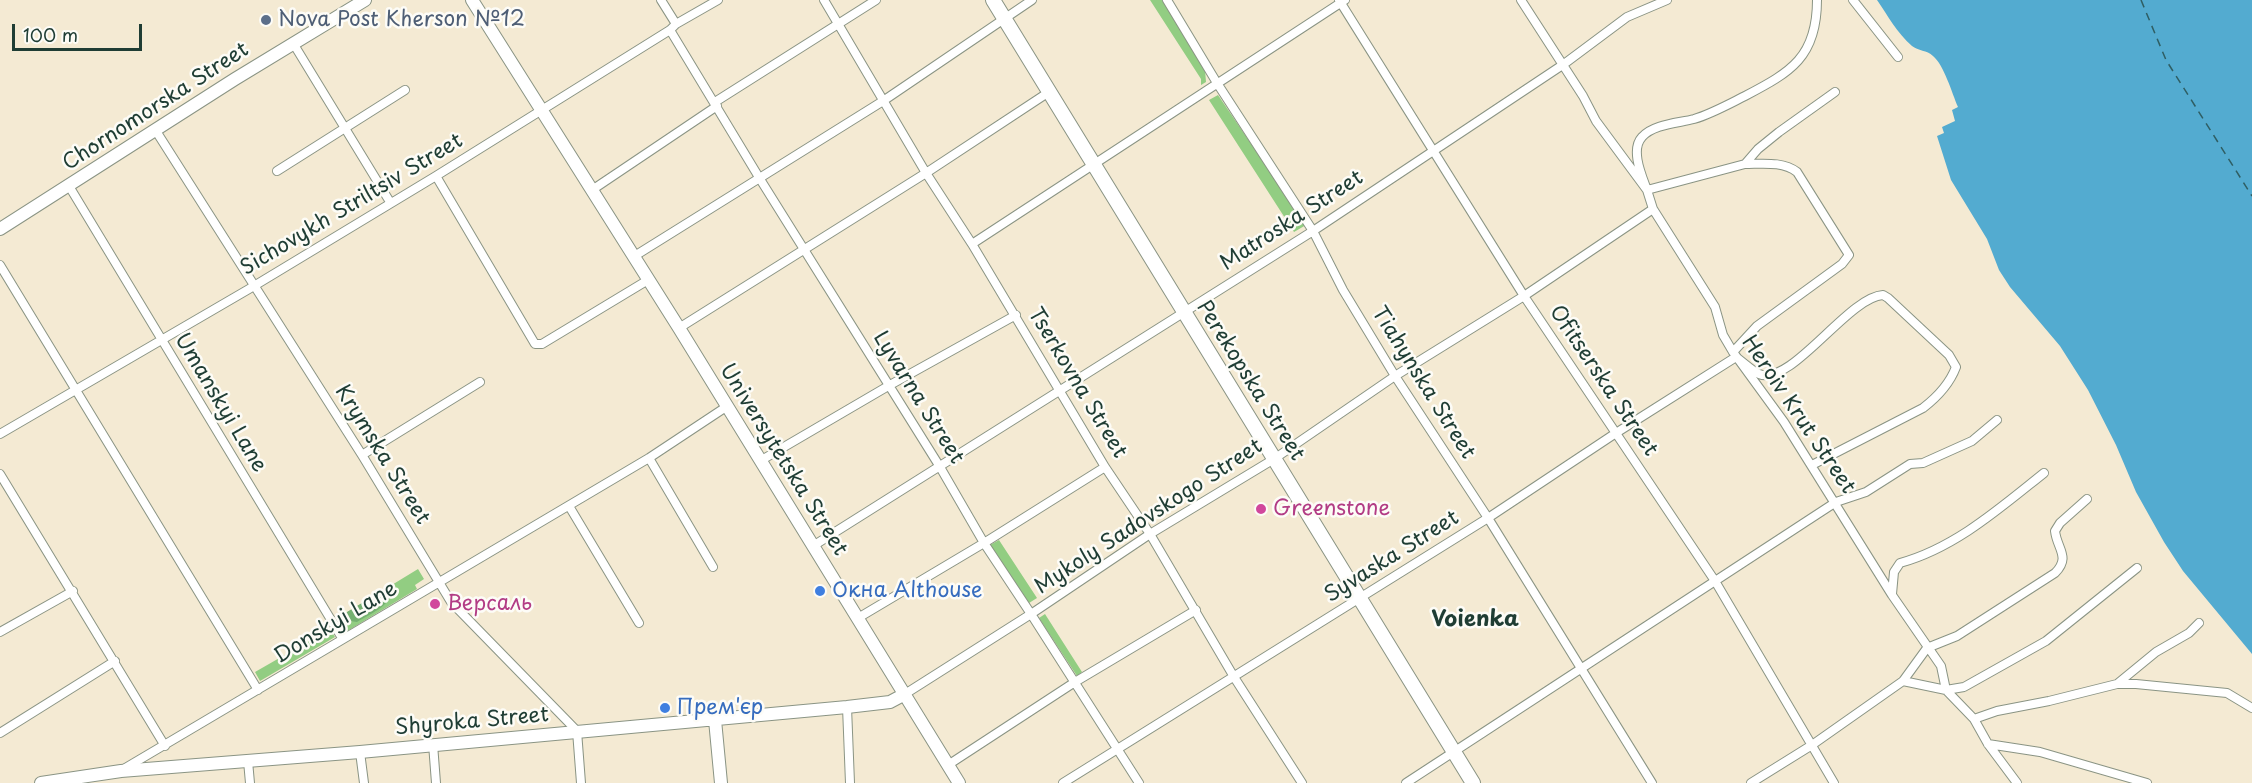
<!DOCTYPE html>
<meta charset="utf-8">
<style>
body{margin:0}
#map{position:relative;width:2252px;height:783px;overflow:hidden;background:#f4ead3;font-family:"Playpen Sans",sans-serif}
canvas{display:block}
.scale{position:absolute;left:12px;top:24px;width:130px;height:27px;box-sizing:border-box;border:3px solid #1f3d34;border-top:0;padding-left:8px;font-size:18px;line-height:21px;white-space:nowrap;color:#1f3d34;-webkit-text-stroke:4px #fdfcf7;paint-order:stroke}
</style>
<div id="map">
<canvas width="2252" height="783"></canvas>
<div class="scale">100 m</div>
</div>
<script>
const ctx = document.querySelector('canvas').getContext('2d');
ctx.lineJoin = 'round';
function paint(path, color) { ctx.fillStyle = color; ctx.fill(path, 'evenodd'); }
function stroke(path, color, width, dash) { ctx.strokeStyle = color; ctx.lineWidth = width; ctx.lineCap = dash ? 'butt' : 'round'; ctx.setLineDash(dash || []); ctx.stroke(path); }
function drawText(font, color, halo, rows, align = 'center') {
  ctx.font = font + ' "Playpen Sans",sans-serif'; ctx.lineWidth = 5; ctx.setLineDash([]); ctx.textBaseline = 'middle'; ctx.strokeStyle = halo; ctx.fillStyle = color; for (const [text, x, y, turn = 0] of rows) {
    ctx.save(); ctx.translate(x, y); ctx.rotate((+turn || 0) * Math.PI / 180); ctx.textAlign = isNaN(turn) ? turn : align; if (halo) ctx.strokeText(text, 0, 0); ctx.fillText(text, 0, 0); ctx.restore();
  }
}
paint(new Path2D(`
 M1150 0H1162L1205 70 1206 82 1201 85V79Z
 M1218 95 1306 225 1294 232 1209 100Z
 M999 540 1037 598 1029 603 990 545Z
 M418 569 424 579 415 585 417 589 344 633 336 619Z
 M1045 614 1082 672 1077 676 1039 618Z
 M330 629 335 637 260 681 255 672Z`), '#92cd82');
paint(new Path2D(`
 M392 585C395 605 371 613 357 622L350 621 342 615Z`), '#75b070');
paint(new Path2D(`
 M1877 0H2252V654L2183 571 2164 542 2136 492 2116 445 2088 390 2060 346 2010 287 1999 270 1987 239 1951 180 1937 136 1944 133 1942 127 1955 121 1952 110 1958 107C1952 93 1944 65 1933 56 1927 50 1918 51 1912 46 1897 33 1888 16 1877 0Z`), '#53abd0');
stroke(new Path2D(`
 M2141 0 2166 60 2252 196`), '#2f5e63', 1.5, [8, 6]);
const street = new Path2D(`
 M661 0 676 24
 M824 0 926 173 972 244 1105 467 1150 534 1234 677 1302 783
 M1167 0 1217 83 1313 231 1343 290 1395 376 1488 518 1652 783
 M1339 0 1524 296 1715 581 1834 783
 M1521 0 1583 96 1596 121 1647 190 1653 209 1715 307 1723 335 1733 352 1784 422 1892 595 1941 666 1946 690 1974 719 1988 744 2017 783
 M1817 0C1817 57 1791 72 1745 96 1729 104 1711 114 1694 119 1679 123 1653 124 1642 137 1630 150 1642 176 1647 190L1745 164 1758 149 1779 132 1835 92
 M1853 0 1898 57
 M670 30 760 179 940 467 984 543 1031 614 1139 783
 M293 43 390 202
 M715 102 876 0
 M156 131 362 455 451 602 577 731 581 783
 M277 171 405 90
 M436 176 535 344H542L648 280
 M69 186 342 638
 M592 190 717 106
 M972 244 1345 0
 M633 257 883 101 1032 0
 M0 265 258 690
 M679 328 926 173 1049 92
 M1733 352 1757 326 1842 264 1849 255 1797 172C1783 161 1762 164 1745 164
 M0 434 249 289 436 176 670 30 676 24 718 0
 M362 455 480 382
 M649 458 713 567
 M760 461 890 385 1016 315
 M0 474 165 746
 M569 506 639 623
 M813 546 1313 231 1564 64 1627 17 1667 0
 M1892 594 1894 572 1900 563C1955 548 2000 508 2044 473
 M858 618 984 543 1105 467
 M0 632 73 591
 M1903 681 1946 690 1964 687 2046 641 2137 568
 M2117 684 2156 652 2189 633 2199 623
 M905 694 1031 614 1150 534 1274 459 1395 376 1524 296 1653 209
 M847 707 850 783
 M1974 719 1997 711 2049 701 2117 684H2136L2227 693 2252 708
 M0 733 115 661
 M433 744 436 783
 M1988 744 2040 752 2147 783
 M360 752 364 783
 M248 761 250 783
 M948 765 1075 682 1196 610
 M122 770 649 458 726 407
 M1063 783 1488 518 1616 433 1736 357C1743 362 1751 370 1759 374 1791 387 1848 297 1883 295L1888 298 1949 355 1956 367C1950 383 1936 398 1923 408L1812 465
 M1406 783 1836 502 1866 492 1910 464 1923 463 1972 441 1997 420
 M1751 783 1812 745 1903 681 1927 648 1957 636 2055 573C2071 557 2057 549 2055 531L2060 523 2087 499`);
const secondary = new Path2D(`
 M472 0 679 328 959 783
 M0 229 235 79 365 0
 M715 720 721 783
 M41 783 121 771 360 752 847 707 890 702 905 694`);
const primary = new Path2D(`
 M993 0 1473 783`);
stroke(street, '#8a9484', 10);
stroke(secondary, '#8a9484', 14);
stroke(primary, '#8a9484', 16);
stroke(street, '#fff', 8);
stroke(secondary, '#fff', 12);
stroke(primary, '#fff', 14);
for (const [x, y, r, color] of [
 [266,20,6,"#5c6f8a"],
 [1261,509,6,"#d1479c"],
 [820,591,6,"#3f7fe0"],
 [435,604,6,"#d1479c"],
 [665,708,6,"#3f7fe0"]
]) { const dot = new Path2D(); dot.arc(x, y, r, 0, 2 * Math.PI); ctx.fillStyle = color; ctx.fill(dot); stroke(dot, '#fdfcf7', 2); }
drawText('21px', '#4e5e75', '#fdfcf7', [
 ["Nova Post Kherson №12",278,20]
], 'left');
drawText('21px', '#1f3d34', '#fdfcf7', [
 ["Chornomorska Street",156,107,-33],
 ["Sichovykh Striltsiv Street",352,205,-31],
 ["Matroska Street",1292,221,-33],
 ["Perekopska Street",1250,381,58],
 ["Ofitserska Street",1603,381,56],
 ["Tserkovna Street",1077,383,59],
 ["Tiahynska Street",1423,383,58],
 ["Lyvarna Street",918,398,58],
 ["Umanskyi Lane",220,403,59],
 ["Heroiv Krut Street",1798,415,56],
 ["Krymska Street",382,455,58],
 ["Universytetska Street",783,460,58],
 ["Mykoly Sadovskogo Street",1149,517,-33],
 ["Syvaska Street",1392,557,-32],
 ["Donskyi Lane",336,623,-31],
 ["Shyroka Street",472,722,-5]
]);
drawText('21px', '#b23c85', '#fdfcf7', [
 ["Greenstone",1273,509],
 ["Версаль",447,604]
], 'left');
drawText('21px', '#366cbe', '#fdfcf7', [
 ["Окна Althouse",832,591],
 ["Прем'єр",677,708]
], 'left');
drawText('bold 22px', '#1f3d34', '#fdfcf7', [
 ["Voienka",1475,620]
]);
</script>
